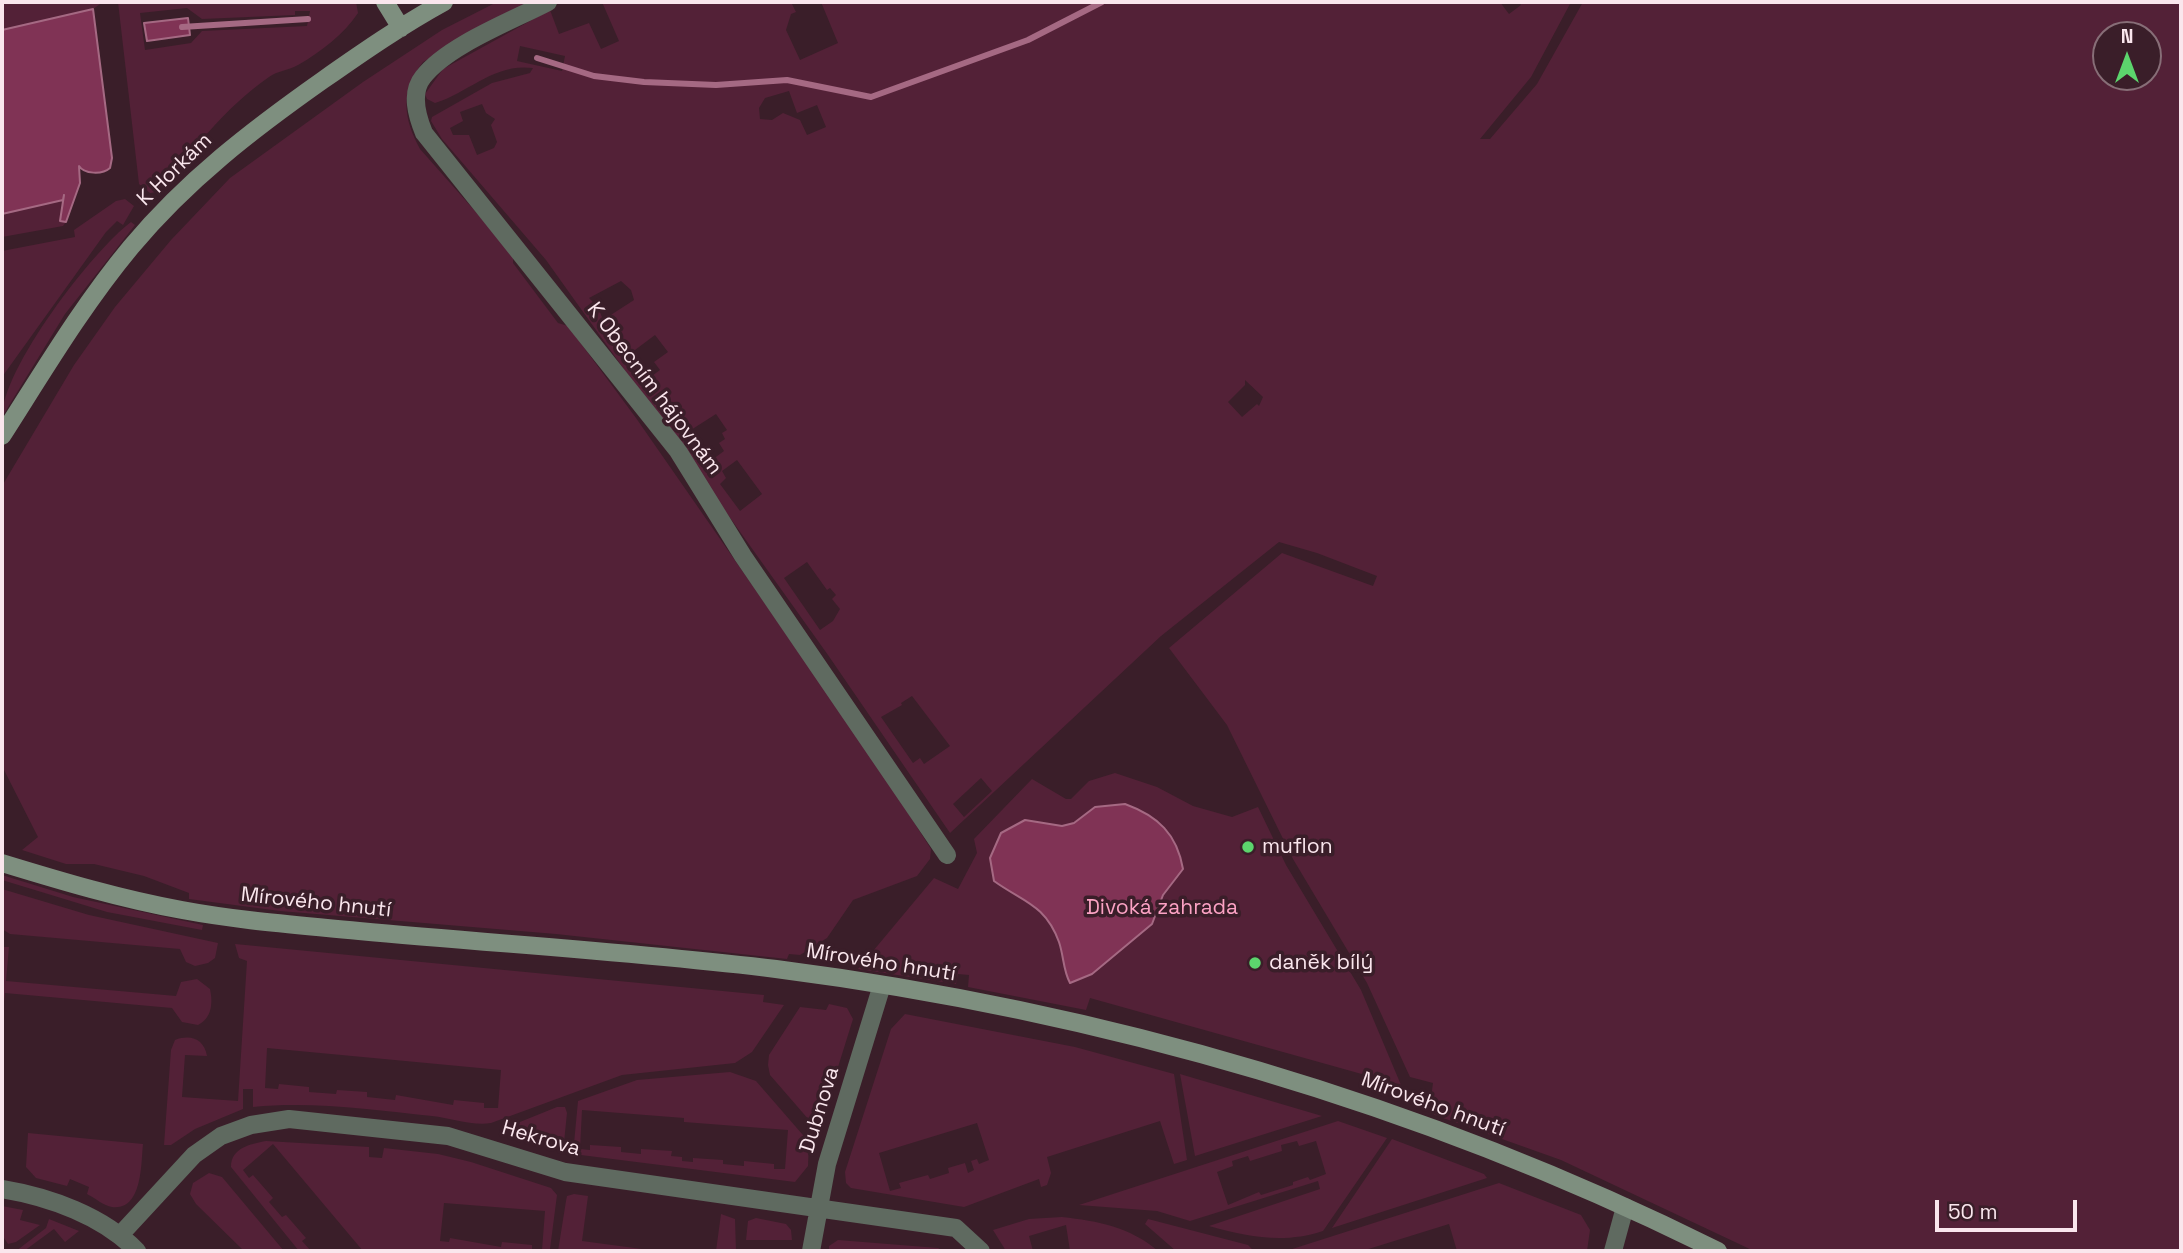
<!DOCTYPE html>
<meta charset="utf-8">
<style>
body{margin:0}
#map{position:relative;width:2183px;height:1253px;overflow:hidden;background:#3a1e29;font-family:"Space Grotesk",sans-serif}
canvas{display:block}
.frame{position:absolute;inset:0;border:4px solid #fae6ed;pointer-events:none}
.north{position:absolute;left:2092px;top:21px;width:70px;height:70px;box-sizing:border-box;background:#3a1e29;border:2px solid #876e77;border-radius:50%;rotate:0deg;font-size:19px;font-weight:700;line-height:28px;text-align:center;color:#fae6ed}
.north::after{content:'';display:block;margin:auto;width:24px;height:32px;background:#5cd56d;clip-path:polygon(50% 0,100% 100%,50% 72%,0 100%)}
.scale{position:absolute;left:1935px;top:1200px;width:142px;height:32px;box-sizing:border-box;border:4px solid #fae6ed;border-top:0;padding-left:9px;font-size:21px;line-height:24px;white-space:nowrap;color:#fae6ed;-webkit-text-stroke:5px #3a1e29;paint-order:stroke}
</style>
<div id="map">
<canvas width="2183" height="1253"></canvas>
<div class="frame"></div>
<div class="north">N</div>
<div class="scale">50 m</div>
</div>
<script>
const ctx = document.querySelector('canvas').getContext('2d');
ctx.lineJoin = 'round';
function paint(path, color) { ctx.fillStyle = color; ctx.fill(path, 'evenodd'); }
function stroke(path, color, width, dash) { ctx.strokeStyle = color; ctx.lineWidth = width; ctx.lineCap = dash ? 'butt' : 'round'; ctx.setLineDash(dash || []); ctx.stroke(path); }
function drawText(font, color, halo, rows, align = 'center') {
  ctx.font = font + ' "Space Grotesk",sans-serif'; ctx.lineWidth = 7; ctx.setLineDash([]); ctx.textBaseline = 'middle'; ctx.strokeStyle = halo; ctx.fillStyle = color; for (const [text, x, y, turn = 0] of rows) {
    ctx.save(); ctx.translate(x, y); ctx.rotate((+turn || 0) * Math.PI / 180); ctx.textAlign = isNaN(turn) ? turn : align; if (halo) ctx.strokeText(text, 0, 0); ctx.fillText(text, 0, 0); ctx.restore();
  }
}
paint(new Path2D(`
 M2 2H103L93 9 2 30Z
 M118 2H356L358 13C344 34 321 52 298 65 289 70 277 71 269 77 224 108 192 152 157 192L150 193 139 184ZM187 8 202 19 295 15V11H310L307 26 202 31 191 43 145 50 140 13Z
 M497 2H528L423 62C400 92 403 117 420 149L513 254V263L558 323 568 326 636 418 880 769 931 849 930 859 917 876 853 900 827 938 800 955 789 954 787 959 556 934 280 911 189 899V893L144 876 94 864H66L22 850 38 837 2 766V486L74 365 115 307 171 240 230 178 363 82 442 30Z
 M602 2H791L796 12 791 14 786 30 800 60 838 43 821 2H1500L1509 14 1521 5 1519 2H1571L1531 77 1480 139H1490L1537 84 1583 2H2181V1251H1754L1561 1160 1429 1113 1433 1083 1410 1077 1367 983 1293 859 1227 725 1169 648 1282 553 1373 586 1377 576 1317 553 1279 542 1161 636 950 833 828 655 546 260 442 139 431 121 432 117 492 83 530 73 533 68C494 63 470 92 435 103L427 99 425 94 443 69 550 10 559 34 589 23 601 49 619 41ZM2106 35H2148V77H2106ZM520 46 565 56 562 71 517 61ZM789 91 797 113 817 105 826 127 807 135 800 120 783 113 772 120 760 119 759 108 765 98ZM482 104 486 113 495 119 491 125 497 142 494 148 477 155 469 135H453L450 128 463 121 460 112ZM621 281 631 290 634 300 603 320 598 307 589 298ZM655 335 668 352 654 362 660 370 645 381 627 356ZM1245 380 1263 397 1259 406 1257 404 1242 417 1228 402 1245 385ZM716 414 727 430 722 433 725 439 719 443 724 451 705 465 683 435ZM737 460 762 494 740 511 720 484 726 478 722 471ZM807 562 827 590 830 588 836 595 832 599 840 609 833 621 820 630 784 578ZM912 696 950 746 924 764 920 758 913 763 881 717 902 705 901 703ZM981 778 992 791 964 817 953 804Z
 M125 199 134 206 123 225 117 221 106 232 2 377V251L75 237 74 230 116 201Z
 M63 200 64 210 60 220 66 222 63 226 2 237V214Z
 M131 222 135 225 65 314 2 417C2 369 92 251 131 222Z
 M1115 773 1157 787 1193 806 1232 817 1258 807 1286 865 1361 990 1401 1085 1090 998 1086 1010 968 987 969 975 958 974 956 984 858 969 934 878 958 889 977 853 974 839 1032 779 1066 799H1071L1089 781Z
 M2 875 73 897 203 925 202 930 107 912 2 880Z
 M2 889 89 915 218 943 215 958 208 963 195 966 186 962 180 949 10 934 2 929Z
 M235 944 764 995 763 1002 784 1005 752 1052 735 1063 622 1075 491 1123C472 1126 451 1118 432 1116 373 1110 313 1101 253 1107V1089H243V1109L195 1129 171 1145H164L171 1050 175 1040C191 1034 204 1039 207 1056L185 1055 182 1097 238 1101 247 961 239 958ZM267 1048 501 1070 498 1108H484V1103L454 1100 453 1105 396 1095 395 1100 367 1097V1092L337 1090 336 1094 309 1092V1087L279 1084 278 1089 265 1088Z
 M2 947H9L6 981 176 996 181 982 197 979 210 989C213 1003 212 1018 198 1025L182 1022 172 1008 5 993 2 1020Z
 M829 1004 847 1008 853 1019 819 1128H816L770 1075 768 1065 769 1055 800 1007 826 1010Z
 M905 1014 1075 1047 1174 1074 1187 1160 1174 1164 1160 1121 1047 1157 1051 1173 1047 1185 1041 1187 1039 1179 964 1207 851 1188 846 1183 845 1172 891 1029ZM977 1123 989 1160 979 1164 977 1159 971 1161 974 1170 968 1173 965 1163 948 1168 949 1173 930 1179 928 1175 899 1183 901 1188 890 1191 879 1153Z
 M730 1072 756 1081 809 1142 808 1166 795 1182 573 1154 578 1101 637 1080ZM582 1110 684 1118V1122L788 1130 785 1169H774V1164L744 1161V1166L723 1164V1160L693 1158V1162L682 1161V1157L671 1156 672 1151 641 1149V1154L621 1152V1147L590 1145V1150L580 1149Z
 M1180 1074 1322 1116 1195 1156Z
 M557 1107H565L567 1113 563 1152 513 1134 510 1126Z
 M1338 1121 1387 1138 1323 1231C1284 1244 1248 1237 1209 1226L1320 1189 1318 1181 1190 1221 1157 1211 1079 1205ZM1297 1141 1299 1146 1316 1141 1326 1174 1310 1180 1308 1177 1293 1182V1185L1261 1195 1259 1192 1228 1205 1217 1172 1233 1166 1232 1161 1248 1156 1250 1161 1282 1151 1281 1145Z
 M28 1133 143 1144C141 1162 143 1211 112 1207 104 1206 95 1198 87 1194L89 1187 70 1179 67 1186 36 1178 26 1167Z
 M1392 1139 1484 1174 1487 1178 1332 1228Z
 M266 1141 369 1147V1157L382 1158 384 1148 438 1154 471 1162 551 1188 557 1195 550 1249 363 1251 273 1144 243 1170 249 1178 253 1175 273 1198 269 1202 282 1217 286 1215 306 1238 302 1241 311 1251H299L231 1167C231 1148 250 1144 266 1141ZM444 1203 545 1211 542 1250H532V1245L502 1242 501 1247 450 1238 449 1242 440 1241Z
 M209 1173 222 1177 284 1251H244L196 1204 190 1194 193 1183Z
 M1499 1183 1581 1215 1590 1230 1587 1251H1457L1449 1224 1362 1251H1286Z
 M574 1194 588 1196 582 1241 657 1251H558L566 1201 567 1196Z
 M2 1206 23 1210 20 1220 40 1225 16 1242 8 1244 2 1235Z
 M721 1214 735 1219 736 1251H716Z
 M1062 1217C1098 1221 1130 1227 1158 1251H1070L1066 1225 1029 1236 1033 1251H1006L993 1230 1029 1219Z
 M756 1218 786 1224 791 1230 792 1240H746L748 1221Z
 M49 1219 79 1231 65 1242 54 1229 24 1251H16L46 1228Z
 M1148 1219 1248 1245 1254 1251H1176L1145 1224Z
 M838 1240 938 1248 944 1251H829V1246Z`), '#532137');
const water = new Path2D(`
 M93 9 112 158 110 168C102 175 84 174 79 166L80 183 66 222 60 221 64 195 63 200 2 214V30Z
 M188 18 190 35 147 41 144 23Z
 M1125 804C1158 816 1177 834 1183 869L1163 895 1152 924 1092 974 1070 983C1063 970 1064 957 1059 942 1045 904 1023 902 994 881L990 858 1001 833 1025 820 1062 826 1074 823 1095 807Z`);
paint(water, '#803355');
stroke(water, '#a56983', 2);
stroke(new Path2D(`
 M182 27 308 19
 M537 58 594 76 644 82 716 85 787 80 871 97 1028 40 1102 2`), '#a56983', 6);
stroke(new Path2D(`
 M548 2C512 21 448 45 423 77 410 93 417 116 424 133L678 451 743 556 947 855
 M2 1189C50 1197 103 1216 137 1251
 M121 1234 194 1155 221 1136 251 1125 289 1119 448 1136 565 1172 956 1228 981 1251
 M811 1251 827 1164 882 985
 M1613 1251 1625 1207`), '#5f6a60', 18);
stroke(new Path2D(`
 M385 2 401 28
 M2 436C43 372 82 306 131 247 187 180 252 130 323 80 363 52 402 25 444 2
 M2 863C61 881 121 899 182 910 241 921 300 925 359 931 498 944 638 952 776 969 1103 1011 1423 1104 1718 1251`), '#7e8f7f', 18);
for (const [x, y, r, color] of [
 [1248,847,7,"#5cd56d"],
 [1255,963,7,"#5cd56d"]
]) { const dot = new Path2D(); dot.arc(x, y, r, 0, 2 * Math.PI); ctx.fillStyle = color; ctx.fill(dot); stroke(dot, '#3a1e29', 2.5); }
drawText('21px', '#fae6ed', '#3a1e29', [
 ["K Horkám",175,170,-44],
 ["K Obecním hájovnám",654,389,53],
 ["Mírového hnutí",316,903,6],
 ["Mírového hnutí",881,963,9],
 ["Mírového hnutí",1433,1105,20],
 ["Dubnova",820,1110,-73],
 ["Hekrova",541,1139,16]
]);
drawText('21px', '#fae6ed', '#3a1e29', [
 ["muflon",1262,847],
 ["daněk bílý",1269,963]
], 'left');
drawText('21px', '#fca2c4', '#3a1e29', [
 ["Divoká zahrada",1162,908]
]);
</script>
